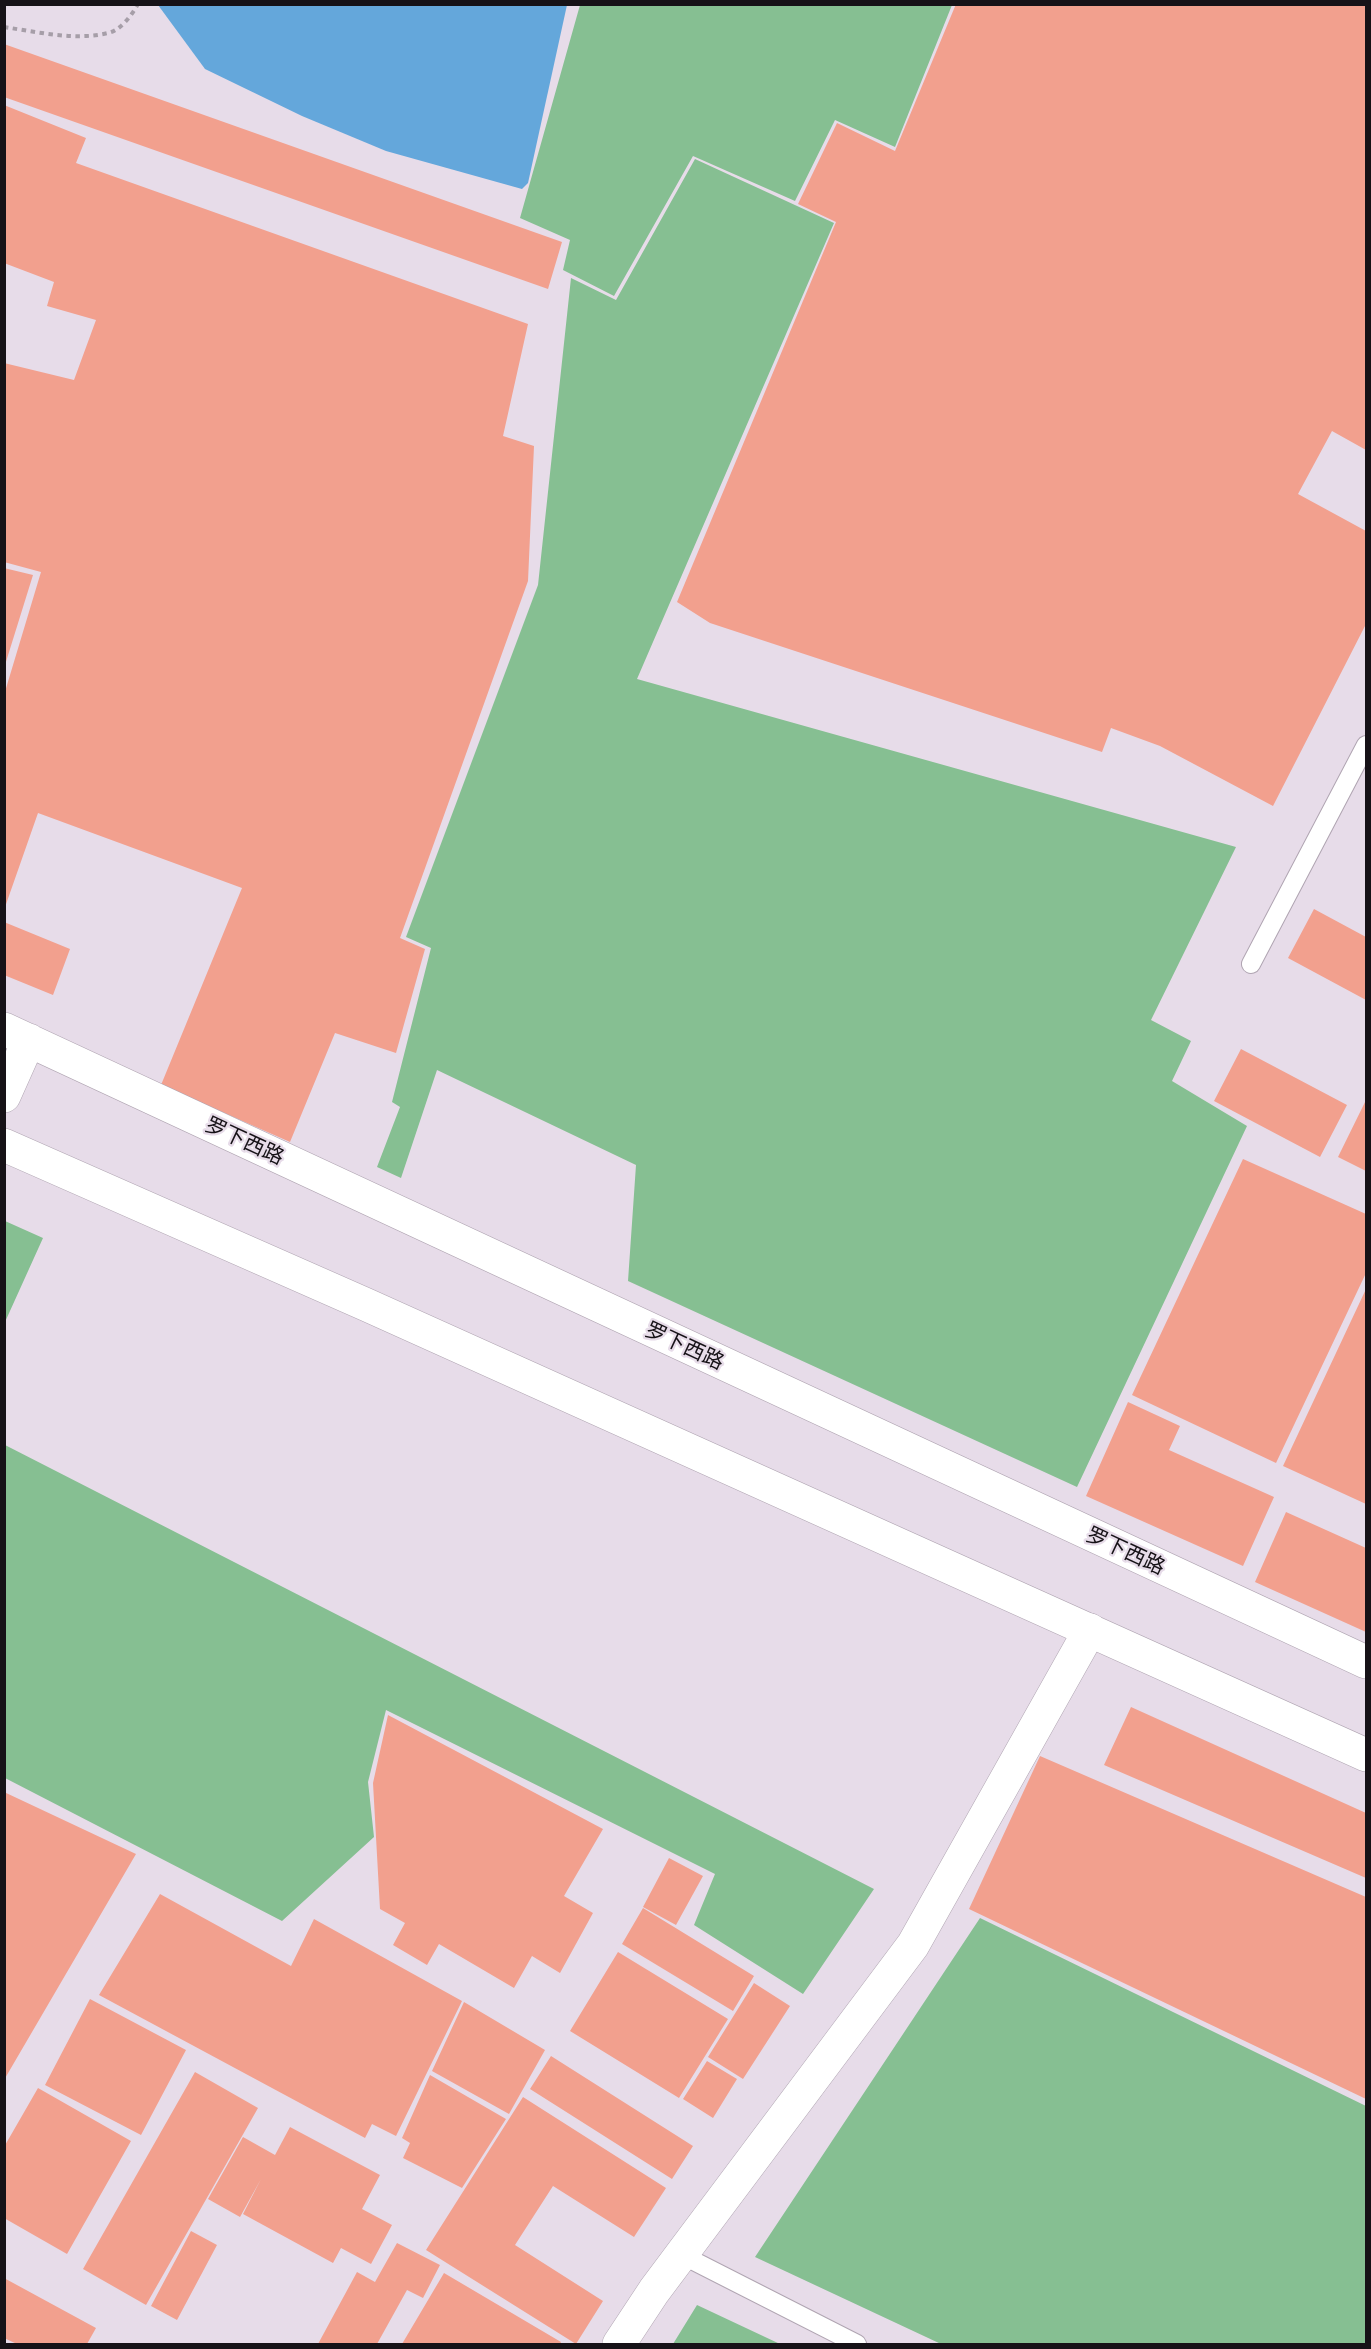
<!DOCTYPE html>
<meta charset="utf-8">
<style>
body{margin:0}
#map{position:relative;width:1371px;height:2349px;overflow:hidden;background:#e7dce9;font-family:Georgia,serif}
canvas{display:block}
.frame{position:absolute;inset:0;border:6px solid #161217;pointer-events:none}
</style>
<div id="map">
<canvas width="1371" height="2349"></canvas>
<div class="frame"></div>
</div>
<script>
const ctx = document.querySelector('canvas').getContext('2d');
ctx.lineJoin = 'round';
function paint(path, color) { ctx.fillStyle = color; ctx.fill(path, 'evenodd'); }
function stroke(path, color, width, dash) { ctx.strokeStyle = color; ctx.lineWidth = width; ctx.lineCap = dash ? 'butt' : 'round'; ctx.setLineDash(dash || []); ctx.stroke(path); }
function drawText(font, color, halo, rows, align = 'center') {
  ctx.font = font + ' Georgia,"Noto Sans SC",serif'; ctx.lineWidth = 4.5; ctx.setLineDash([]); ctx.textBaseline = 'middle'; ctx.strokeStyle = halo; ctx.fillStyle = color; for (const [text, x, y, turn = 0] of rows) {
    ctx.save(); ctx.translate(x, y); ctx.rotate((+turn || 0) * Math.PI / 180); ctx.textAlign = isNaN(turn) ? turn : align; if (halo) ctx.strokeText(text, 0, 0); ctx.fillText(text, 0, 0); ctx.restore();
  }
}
paint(new Path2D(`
 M580 5V4L952 5 895 147 835 120 795 201 693 156 614 296 563 270 570 240 520 218Z
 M695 159 834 223 637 679 1236 847 1151 1020 1191 1041 1172 1081 1247 1126 1077 1487 628 1281 636 1165 437 1070 401 1178 377 1167 400 1107 392 1102 431 948 406 937 538 585 571 278 616 300Z
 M5 1221 43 1238 5 1322Z
 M4 1445H5L874 1889 803 1994 694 1925 715 1874 386 1710 368 1782 374 1837 282 1921 5 1778Z
 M980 1918 1366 2106V2344H941L755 2257Z
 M697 2305 780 2344H673Z`), '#86bf92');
paint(new Path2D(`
 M158 5H567L528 183 522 189 386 151 302 116 205 69Z`), '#64a7db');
paint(new Path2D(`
 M956 4H1366V450L1332 431 1298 494 1366 531V624L1273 806 1160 746 1111 728 1102 752 710 623 677 602 836 222 798 204 837 123 895 151Z
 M4 44 562 242 548 289 4 97Z
 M4 105 86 138 76 163 528 324 503 436 534 446 528 581 400 938 425 949 396 1053 335 1033 290 1142 161 1085 242 888 38 813 4 910V695L41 572 4 562V363L74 380 96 320 47 306 54 282 4 263Z
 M4 568 33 575 5 665H4Z
 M1314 909 1366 937V1000L1288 958Z
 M4 922 70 949 53 995 4 975Z
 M1241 1049 1347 1105 1320 1157 1214 1101Z
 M1366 1100V1171L1338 1157Z
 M1243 1159 1366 1214V1273L1276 1463 1132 1395Z
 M1366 1289V1504L1283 1466Z
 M1128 1402 1180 1426 1169 1450 1274 1497 1243 1566 1086 1496Z
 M1286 1512 1366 1548V1632L1255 1582Z
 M1131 1707 1366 1813V1878L1104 1765Z
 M388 1715 603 1829 564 1896 593 1913 560 1973 532 1956 514 1988 439 1944 427 1965 393 1945 405 1923 380 1909 373 1783Z
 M1040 1756 1366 1897V2099L969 1909Z
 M4 1792 136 1854 4 2080Z
 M669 1858 703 1876 676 1925 643 1907Z
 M160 1894 291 1966 314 1919 462 2001 396 2136 372 2124 365 2138 99 1995Z
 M643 1908 754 1976 733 2011 622 1944Z
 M618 1952 728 2019 679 2098 570 2031Z
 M754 1983 790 2006 743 2079 708 2057Z
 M90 1999 186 2050 141 2135 45 2085Z
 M464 2002 545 2050 509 2114 432 2071Z
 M551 2056 693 2146 672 2179 530 2089Z
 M707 2061 737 2079 713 2118 683 2099Z
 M195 2072 258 2108 146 2305 83 2269Z
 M430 2075 506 2119 462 2188 403 2158 410 2143 402 2138Z
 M38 2088 131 2141 67 2254 4 2218V2147Z
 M523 2097 666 2188 634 2237 553 2186 515 2245 603 2301 576 2344 426 2250Z
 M290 2127 380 2175 362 2209 392 2225 371 2264 341 2248 333 2263 243 2214 261 2179 240 2217 208 2199 243 2137 275 2155Z
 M191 2231 217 2245 177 2320 151 2306Z
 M397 2243 440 2265 423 2298 407 2290 377 2344H318L357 2272 375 2282Z
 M444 2273 561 2342 560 2344H402Z
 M4 2278 96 2328 87 2344H17L4 2338Z`), '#f2a08e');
const lane = new Path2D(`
 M1251 964 1366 745
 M682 2255 857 2344`);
const street = new Path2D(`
 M619 2344 654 2291 913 1945 1090 1630`);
const secondary = new Path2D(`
 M4 1029 1366 1662
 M4 1096 29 1040
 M4 1145 367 1305 1366 1755`);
stroke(lane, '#b0a5b2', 20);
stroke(street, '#b0a5b2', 34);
stroke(secondary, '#b0a5b2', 34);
stroke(new Path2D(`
 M4 27C37 32 76 41 108 33 120 31 132 15 138 4`), '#a69ea8', 4, [4.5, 4.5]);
stroke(lane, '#fff', 18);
stroke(street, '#fff', 33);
stroke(secondary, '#fff', 33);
drawText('21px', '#161217', '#e7dce9', [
 ["罗下西路",245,1140,25],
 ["罗下西路",685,1345,25],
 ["罗下西路",1126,1550,25]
]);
</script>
